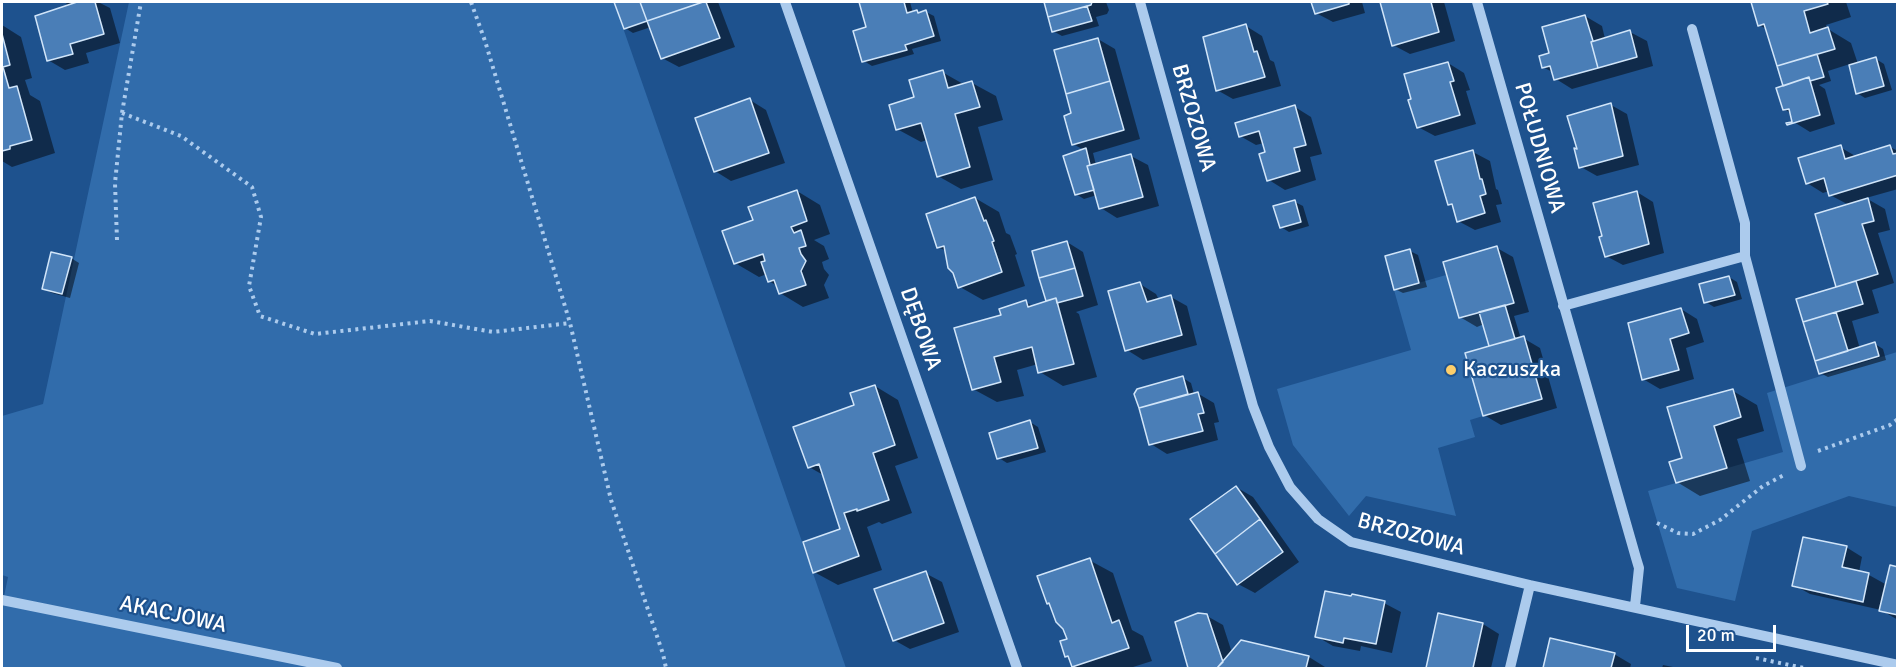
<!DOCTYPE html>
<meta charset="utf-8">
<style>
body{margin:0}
#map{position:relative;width:1899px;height:670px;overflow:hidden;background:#1e528e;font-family:Signika,sans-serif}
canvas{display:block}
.frame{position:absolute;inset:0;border:3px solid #fff;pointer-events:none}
.scale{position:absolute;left:1686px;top:625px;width:90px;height:27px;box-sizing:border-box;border:3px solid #fff;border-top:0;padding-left:8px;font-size:18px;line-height:21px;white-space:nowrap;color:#fff;-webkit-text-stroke:4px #1e528e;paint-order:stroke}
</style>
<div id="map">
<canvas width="1899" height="670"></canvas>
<div class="frame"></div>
<div class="scale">20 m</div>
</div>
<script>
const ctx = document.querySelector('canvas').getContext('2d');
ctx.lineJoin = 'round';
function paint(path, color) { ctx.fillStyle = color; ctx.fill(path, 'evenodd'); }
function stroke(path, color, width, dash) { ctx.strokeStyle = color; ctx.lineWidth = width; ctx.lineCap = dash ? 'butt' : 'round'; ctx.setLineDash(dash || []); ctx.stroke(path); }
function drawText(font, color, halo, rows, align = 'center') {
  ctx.font = font + ' Signika,sans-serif'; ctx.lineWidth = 4.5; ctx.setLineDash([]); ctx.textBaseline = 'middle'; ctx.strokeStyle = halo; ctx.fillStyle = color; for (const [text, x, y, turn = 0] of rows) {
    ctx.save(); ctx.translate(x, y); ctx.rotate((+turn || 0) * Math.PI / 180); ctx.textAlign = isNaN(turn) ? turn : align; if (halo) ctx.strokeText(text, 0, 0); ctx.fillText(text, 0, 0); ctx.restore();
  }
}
paint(new Path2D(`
 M129 2H614L846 668H2V606L8 577 2 575V416L43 404Z
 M1446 275 1459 318 1479 312 1489 346 1465 353 1483 416 1470 420 1475 437 1438 448 1456 516 1366 496 1349 516 1293 445 1277 389 1411 350 1394 290Z
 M1897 352V507L1849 496 1752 531 1735 601 1677 588 1648 491 1783 452 1767 393Z`), '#316cab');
paint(new Path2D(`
 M66 2H98L110 8 120 43 86 53 89 63 65 70 48 60 61 7 67 6Z
 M616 2H718L735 47 679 67 662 58 651 27 633 33 625 28Z
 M860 2H910L913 13 916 12 920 14 926 12 934 16 941 41 912 49 914 54 872 66 864 61 868 28Z
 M1044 2H1106L1109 10 1107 14 1096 17 1099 26 1062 36 1053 31Z
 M1313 2H1362L1365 13 1333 22 1316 13Z
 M1381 2H1444L1455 41 1410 54 1393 45Z
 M1752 2H1846L1851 17 1826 25 1828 29 1851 43 1858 64 1876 59 1884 64 1892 90 1865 98 1857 93 1850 64 1828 71 1831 81 1819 85 1825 89 1835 124 1810 132 1794 122 1792 114 1784 109 1786 86 1768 30 1759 25Z
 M1585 16 1602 26 1605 39 1630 32 1647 41 1653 66 1572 89 1556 79 1554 73 1543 67 1551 54Z
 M2 25 21 37 32 78 25 80 30 95 40 101 55 153 12 167 2 161Z
 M1246 26 1262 36 1270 60 1274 62 1281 86 1233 99 1217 90Z
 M1098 39 1115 49 1140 139 1093 153 1096 165 1131 156 1148 165 1159 206 1117 218 1101 208 1097 195 1084 199 1076 194 1084 150 1073 144V114Z
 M1448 63 1464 73 1470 90 1466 91 1476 124 1435 136 1418 127Z
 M942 72 965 85 972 83 996 96 1003 120 978 127 993 180 961 189 938 176 927 140 921 142 897 129Z
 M750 100 766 110 785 163 731 181 715 171Z
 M1611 105 1627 114 1639 165 1597 176 1581 167Z
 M1295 107 1311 117 1322 154 1310 157 1316 180 1285 190 1269 180 1267 153 1264 143 1256 145 1240 136Z
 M1840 147 1857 157 1890 147 1898 151V189L1866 198 1885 209 1890 230 1878 233 1894 283 1872 290 1879 313 1852 321 1860 349 1875 344 1883 349 1886 360 1828 377 1820 373 1838 288 1816 215 1849 205 1830 195 1829 191 1823 193 1807 183Z
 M1473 152 1490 161 1496 189 1498 190 1502 204 1496 205 1501 222 1475 230 1458 221 1454 207 1449 204Z
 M797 191 820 205 830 234 814 240 824 246 829 259 822 262 824 269 829 275 824 285 829 298 803 307 780 293 777 286 769 281 767 274 759 277 735 263 755 221Z
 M1637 192 1653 202 1664 253 1623 265 1606 256Z
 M975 198 999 212 1006 233 1010 235 1017 254 1015 255 1025 286 983 300 960 287 946 251 938 247Z
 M1295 202 1303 206 1309 226 1289 232 1281 227Z
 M1067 242 1083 252 1098 305 1076 312 1079 314 1097 377 1063 386 1040 372 1038 364 1017 370 1024 396 997 402 973 389 1003 316 1026 302 1034 307 1050 302 1047 300Z
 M1497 248 1513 257 1529 312 1514 316 1521 339 1523 338 1540 348 1557 408 1501 425 1484 415 1493 347 1490 345 1484 324 1477 327 1460 317Z
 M1410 251 1418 255 1427 287 1403 293 1395 289Z
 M71 258 79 263 70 298 52 293 44 289Z
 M1729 277 1737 282 1742 299 1714 307 1706 302Z
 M1140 284 1156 294 1159 300 1171 297 1187 306 1197 345 1143 360 1127 350Z
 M1681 309 1697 319 1704 342 1686 348 1694 379 1660 389 1643 379Z
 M1183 378 1191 383 1194 394 1197 393 1214 403 1219 422 1214 423 1218 440 1167 454 1151 444 1136 394Z
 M875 386 898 400 918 458 895 466 912 513 882 524 879 522 867 527 882 570 838 585 814 572 842 530 825 476 809 467 856 406Z
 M1733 391 1757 405 1764 431 1737 439 1750 481 1700 496 1677 482 1684 459Z
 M1030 422 1038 427 1046 452 1007 463 999 458Z
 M1236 487 1253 497 1299 562 1255 593 1238 584Z
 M1846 547 1862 557 1859 572 1869 575 1887 585 1898 568V620L1881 610 1810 594 1794 585Z
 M1089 560 1113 573 1132 630 1143 636 1152 661 1130 668H1077L1073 666 1070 658 1066 656 1069 640 1051 604 1048 603Z
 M925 573 942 582 959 632 910 649 894 640Z
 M1352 598 1384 603 1401 612 1392 653 1361 646 1360 651 1333 646 1316 636Z
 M1207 616 1223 625 1232 653 1241 642 1309 657 1325 667V668H1189L1177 623Z
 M1483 624 1499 634 1491 668 1428 667Z
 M1551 640 1614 654 1631 664 1630 668H1544Z
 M1663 665 1678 668H1662Z`), '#0007');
const building = new Path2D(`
 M77 2H95L104 34 70 44 73 54 47 61 35 16Z
 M614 2H640L647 21 624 29Z
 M640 2H703L647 21Z
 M703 2H706L720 38 661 59 647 21Z
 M859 2H904L907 13 917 10 918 13 926 10 934 36 905 45 907 50 862 62 853 31 866 27Z
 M1044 2H1092L1091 5 1048 17Z
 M1311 2H1349V4L1315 14Z
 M1380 2H1431L1439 32 1392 46Z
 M1751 2H1827L1828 4 1804 11 1810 33 1828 27 1835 49 1777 66 1764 24 1758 26Z
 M1087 6 1092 21 1052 32 1048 17Z
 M1585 15 1593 41 1591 42 1598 68 1554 80 1550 66 1542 68 1539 56 1549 53 1542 27Z
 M1246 24 1254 52 1257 51 1265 77 1216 91 1203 37Z
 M1630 30 1637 57 1598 68 1591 42Z
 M2 34 10 65 3 67 9 88 17 86 32 140 10 146V149L2 151Z
 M1098 38 1110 81 1066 94 1054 50Z
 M1817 54 1824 77 1810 81 1809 77 1783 86 1777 66Z
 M1876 57 1884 86 1856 94 1849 65Z
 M1448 62 1454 81 1450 82 1460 115 1417 128 1408 100 1411 99 1404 74Z
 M943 70 948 88 972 81 980 107 955 114 970 167 937 177 921 123 896 130 889 105 914 97 909 80Z
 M1809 77 1820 115 1787 125 1786 123 1792 122 1789 109 1783 110 1776 88Z
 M1110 81 1124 130 1072 145 1064 116 1071 113 1066 94Z
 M750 98 769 153 714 172 695 118Z
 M1611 103 1623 156 1579 168 1574 148 1577 149 1567 116Z
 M1295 105 1306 145 1294 148 1300 171 1267 181 1259 154 1265 152 1259 131 1239 137 1235 123Z
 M1841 145 1845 159 1890 145 1893 154 1898 153V175L1829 196 1824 178 1806 184 1798 158Z
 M1086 148 1090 165 1087 166 1094 190 1075 195 1063 156Z
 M1473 150 1480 179H1482L1486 194 1480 196 1485 213 1457 222 1452 204 1448 205 1435 161Z
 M1131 154 1143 197 1099 209 1087 166Z
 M797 190 807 221 791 227 794 233 801 230 806 246 799 248 801 254 806 261 801 271 806 285 779 294 774 280 768 282 761 262 765 261 763 254 734 264 722 231 753 220 748 207Z
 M1637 191 1649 244 1605 257 1599 237 1602 236 1593 203Z
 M975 197 984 221 986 220 994 241 992 242 1002 272 958 288 953 273 948 268 944 246 937 248 926 214Z
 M1868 198 1874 221 1862 224 1878 274 1836 287 1815 214Z
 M1295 200 1301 222 1280 228 1273 206Z
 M1067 241 1075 268 1039 278 1032 251Z
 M1497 246 1514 303 1459 318 1443 262Z
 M1410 249 1419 283 1394 290 1385 256Z
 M51 252 72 257 62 294 42 289Z
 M1075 268 1083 296 1057 303 1056 298 1046 301 1039 278Z
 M1729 276 1735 295 1704 303 1699 284Z
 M1856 281 1863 304 1803 322 1796 299Z
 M1140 282 1147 302 1171 295 1182 335 1125 351 1108 291Z
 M1056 298 1074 364 1038 373 1032 347 994 357 1001 382 972 390 954 328 1001 315 999 309 1026 300 1028 307Z
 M1505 305 1515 339 1489 346 1479 312Z
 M1681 308 1689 333 1670 339 1679 370 1642 380 1628 323Z
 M1836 312 1848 351 1815 361 1803 322Z
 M1524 336 1542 399 1483 416 1465 353Z
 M1875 342 1879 356 1819 374 1815 361Z
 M1183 376 1188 394 1139 408 1134 394 1137 389Z
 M875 385 895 445 873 453 889 500 857 511V509L844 513 859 556 813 573 803 542 840 529 819 464 808 468 793 427 854 405 850 393Z
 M1733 389 1741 417 1714 426 1727 468 1676 483 1669 462 1682 458 1667 407Z
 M1198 392 1204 413 1198 414 1203 431 1149 445 1139 408Z
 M1030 420 1038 448 997 459 989 433Z
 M1236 486 1260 519 1215 554 1190 519Z
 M1260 519 1283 552 1237 585 1215 554Z
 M1803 537 1847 546 1842 567 1869 573 1863 602 1792 586Z
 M1090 558 1112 623 1119 620 1129 648 1072 667 1068 656 1065 657 1060 641 1067 639 1063 629 1056 622 1049 603 1047 604 1037 576Z
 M1890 565 1898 567V615L1879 611Z
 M926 571 944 623 893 641 874 589Z
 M1325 591 1351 596 1352 594 1385 601 1376 644 1344 638 1343 643 1315 637Z
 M1198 613 1207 614 1223 662 1217 668H1188L1175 622Z
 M1438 613 1483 623 1473 668H1426Z
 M1550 638 1615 653 1611 668H1543Z
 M1241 640 1309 656 1306 668H1217Z`);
paint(building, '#4a7eb7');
stroke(building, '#d1e5f9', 1.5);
stroke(new Path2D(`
 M471 2 485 41 570 323 611 500 663 654 666 668
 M122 113 181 136 252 187 261 217 249 286 260 316 315 334 430 321 493 332 570 323
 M117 240 115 183 122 113 141 2
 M1818 451 1890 425 1898 419
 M1657 523 1678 533 1693 534 1720 520 1763 486 1784 475
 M1756 658 1804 668`), '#accbed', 4, [3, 4.5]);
stroke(new Path2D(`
 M785 2 1017 668
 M1140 2 1253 406 1269 447 1290 487 1318 519 1351 542 1530 585 1898 665
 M1477 2 1636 558 1639 568 1635 606
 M1692 29 1745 223V256L1801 466
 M1563 306 1745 256
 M2 600 337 668
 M1510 668 1530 585`), '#accbed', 10);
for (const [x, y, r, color] of [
 [1451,370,6,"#fcce6b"]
]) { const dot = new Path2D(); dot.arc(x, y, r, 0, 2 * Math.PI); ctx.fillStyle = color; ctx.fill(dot); stroke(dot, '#1e528e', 2); }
drawText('22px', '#fff', '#1e528e', [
 ["BRZOZOWA",1193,118,74],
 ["POŁUDNIOWA",1539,148,74],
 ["DĘBOWA",920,329,71],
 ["BRZOZOWA",1411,535,15],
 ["AKACJOWA",173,615,12]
]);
drawText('22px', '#fff', '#1e528e', [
 ["Kaczuszka",1463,370]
], 'left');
</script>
